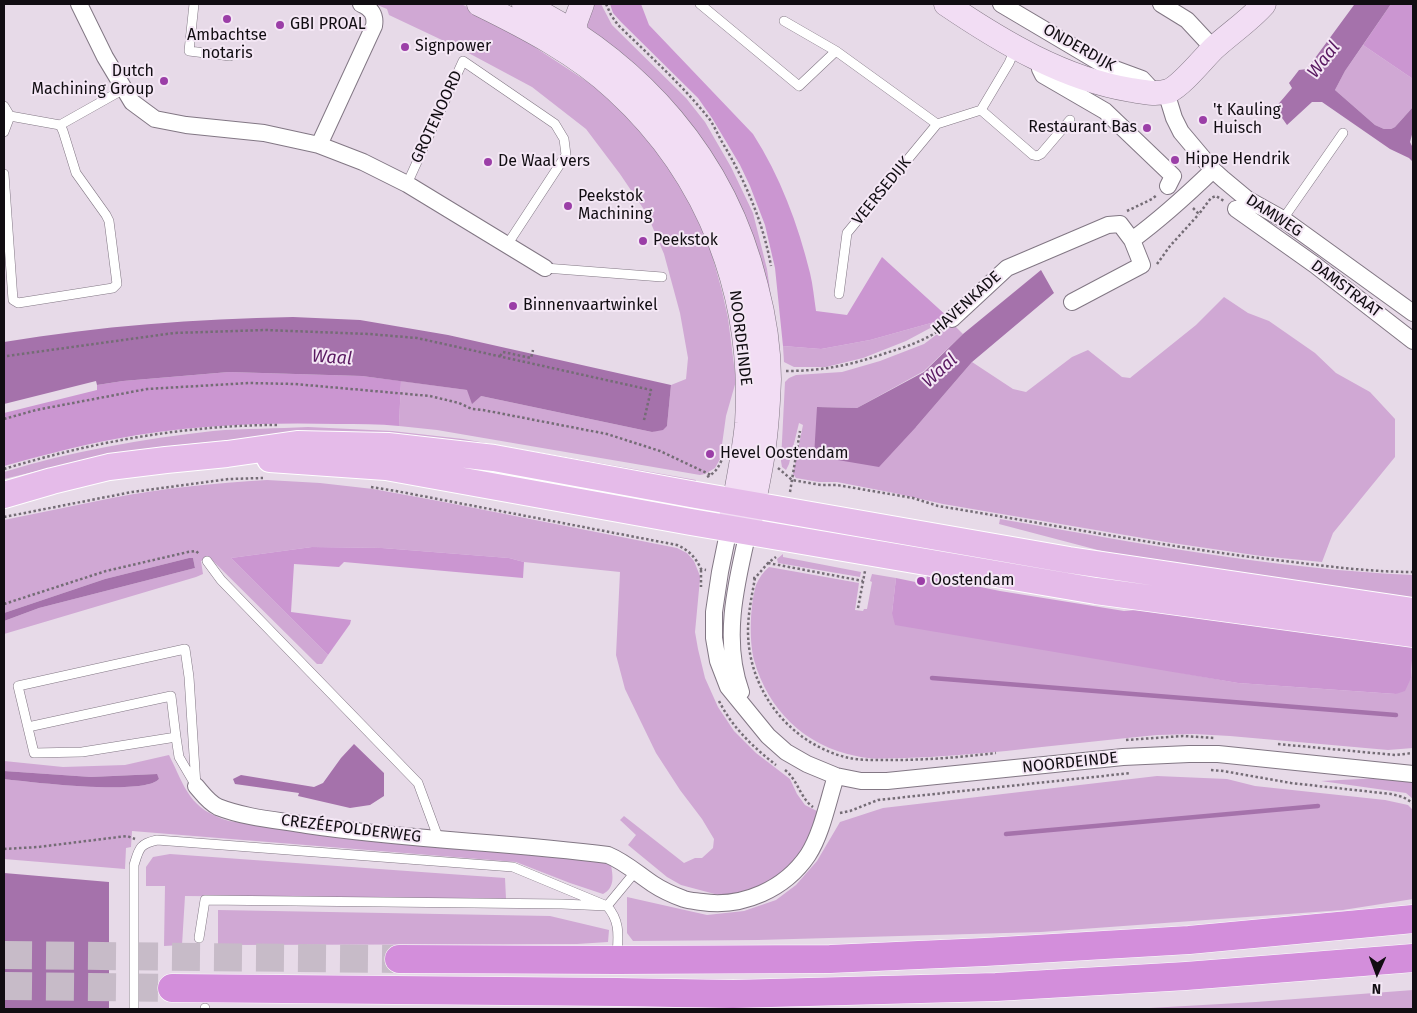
<!DOCTYPE html>
<meta charset="utf-8">
<style>
body{margin:0}
#map{position:relative;width:1417px;height:1013px;overflow:hidden;background:#e7dae8;font-family:"Fira Sans",sans-serif}
canvas{display:block}
.frame{position:absolute;inset:0;border:5px solid #110d12;pointer-events:none}
.north{position:absolute;left:1352px;top:948px;width:50px;height:50px;-webkit-text-stroke:4px #f4e7f5;paint-order:stroke;rotate:182deg;font-size:14px;font-weight:700;line-height:20px;text-align:center;color:#110d12}
.north::after{content:'';display:block;margin:auto;width:18px;height:22px;background:#110d12;clip-path:polygon(50% 0,100% 100%,50% 72%,0 100%)}
</style>
<div id="map">
<canvas width="1417" height="1013"></canvas>
<div class="frame"></div>
<div class="north">N</div>
</div>
<script>
const ctx = document.querySelector('canvas').getContext('2d');
ctx.lineJoin = 'round';
function paint(path, color) { ctx.fillStyle = color; ctx.fill(path, 'evenodd'); }
function stroke(path, color, width, dash) { ctx.strokeStyle = color; ctx.lineWidth = width; ctx.lineCap = dash ? 'butt' : 'round'; ctx.setLineDash(dash || []); ctx.stroke(path); }
function drawText(font, color, halo, rows, align = 'center') {
  ctx.font = font + ' "Fira Sans",sans-serif'; ctx.lineWidth = 4; ctx.setLineDash([]); ctx.textBaseline = 'middle'; ctx.strokeStyle = halo; ctx.fillStyle = color; for (const [text, x, y, turn = 0] of rows) {
    ctx.save(); ctx.translate(x, y); ctx.rotate((+turn || 0) * Math.PI / 180); ctx.textAlign = isNaN(turn) ? turn : align; if (halo) ctx.strokeText(text, 0, 0); ctx.fillText(text, 0, 0); ctx.restore();
  }
}
paint(new Path2D(`
 M375 4H461L499 22 536 48 597 88 624 112 671 169 691 205 710 248 722 291 728 318 736 381 726 416 720 459 715 468 705 474 700 475 437 430 399 426 401 381 467 390 481 396 652 432 667 426 671 385 686 379 688 358 680 313 664 254 647 214 620 174 586 129 532 87 461 49 389 15 387 9Z
 M587 4H601L612 25 686 98 705 122 731 167 753 213 767 269 775 325 768 324 590 35 585 23Z
 M1363 45 1413 79V107L1395 127 1391 129H1384L1375 125 1335 90 1345 71Z
 M1224 297 1248 313 1269 321 1315 353 1336 373 1370 392 1395 419V457L1333 533 1322 562 1261 556 1172 543 943 504 894 493 837 482H819L796 478 793 474 803 425 799 423 789 464 786 470 782 467 781 461 785 382 789 378 796 375 842 372 880 361 924 344 952 323 963 334 924 371 857 408 817 407 916 427 972 362 1013 389 1026 392 1072 357 1088 350 1122 377 1130 378 1196 325Z
 M949 318 906 341 863 358 826 367H794L784 362 783 346 821 349 870 340Z
 M308 427 392 431 463 439 696 480 694 487 242 439 160 447 79 461 4 479V472C72 451 142 439 213 431 245 428 277 429 308 427Z
 M267 480 320 483 373 489 444 502 677 548 687 553 694 561 700 576V579L695 632 698 649 705 678 718 707 734 731 756 753 790 779 797 794 805 805 819 812 807 842 790 867 770 884 726 897 681 885 667 877 628 845 636 835 620 820 624 816 684 863 695 858H702L713 848 714 839 702 819 680 790 656 753 625 689 616 655 620 572 524 562 509 558 382 548 312 547 231 558 328 655 322 664H317L212 560 201 561 203 574 196 577 4 634V621L39 608 195 568 193 558H189L105 579 4 613V520C40 513 76 505 112 498 163 488 215 483 267 480Z
 M1000 519C1137 543 1274 569 1413 575V602L1132 559 999 524Z
 M783 554V557L861 572 860 577 778 563 777 559Z
 M769 567 859 583 855 610 863 611 864 609H867L872 582 870 581 872 574 896 578 892 613 1182 673 1238 683 1396 694 1411 678 1413 660V748L1388 750 1230 736 1194 734 1157 735C1107 740 1057 745 1006 751 972 754 939 757 905 758 888 758 872 760 856 756 805 746 768 710 754 660 749 640 750 605 756 585 759 578 763 572 769 567Z
 M169 755C186 789 189 809 229 821L348 838 422 846 595 859 611 865C613 876 615 888 603 894L570 883 516 862 132 831 131 847 126 848 125 869 4 859V779C30 782 144 796 159 779L156 774 91 777 4 771V761L63 767 125 765Z
 M1157 776 1227 779 1255 786 1385 800 1408 805 1413 810V899L1343 910 1041 932 758 940 633 941 627 933V897L707 915 744 911 776 900 796 885 817 861 840 822 883 808Z
 M1399 777 1413 780V799L1406 793 1321 781Z
 M170 854 505 878 506 899 185 896 182 945 164 946 165 886H146V867L153 857Z
 M218 910 550 916 609 930 608 942 577 944 218 945Z
 M1413 990V1009H1132L1256 1002Z`), '#d0a8d4');
paint(new Path2D(`
 M610 4H641L649 25 753 134C780 176 798 224 810 273 813 285 814 298 816 311L847 315 882 257 949 318 870 340 821 349 783 346 775 268 765 225 750 186 740 165 712 118 698 98 621 22 613 13Z
 M1391 4H1413V79L1363 45Z
 M229 372 362 376 401 381 399 426C379 424 358 424 338 424 264 422 188 425 115 439 77 446 40 456 4 466V413L97 390V385L123 381Z
 M312 547 382 548 509 558 524 562 523 578 344 562 339 567 294 564 291 612 351 620 350 624 328 655 231 558Z
 M927 576 1000 591 1124 611 1170 607 1413 642 1411 678 1405 691 1396 694 1238 683 895 625 892 613 896 578 925 584Z`), '#cb96d1');
paint(new Path2D(`
 M1353 4H1391L1345 71 1335 90 1375 125 1384 129H1391L1395 127 1413 107V131L1410 142 1413 148V162L1409 158 1390 149 1322 102H1312L1287 125 1275 108 1292 88 1289 83 1299 70 1307 69 1354 5Z
 M1041 270 1054 293 972 362 916 427 879 467 814 456 817 407 857 408 924 372 963 334Z
 M293 317 360 320 448 335 671 385 667 426 663 430 652 432 481 396 472 404 467 390 362 376 229 372 123 381 97 385 96 381 4 404V342C99 326 196 319 293 317Z
 M189 558H193L195 568 39 608 4 621V613L105 579Z
 M354 744 384 773V796L370 805 350 808 298 796 299 793 235 784 233 779 241 775 314 787 323 783 341 758Z
 M4 771 91 777 157 774 159 779C144 796 30 782 4 779Z
 M4 873 109 882V1009H4Z`), '#a572ab');
stroke(new Path2D(`
 M932 678 1396 715
 M1006 834 1318 806`), '#a572ab', 4.5);
stroke(new Path2D(`
 M4 955 399 959
 M4 986 172 988`), '#c7bbc8', 28, [28, 14]);
const lane = new Path2D(`
 M194 4 189 51 230 56
 M700 4 799 86 836 51 937 124
 M784 21 836 51
 M1015 49 1009 63 981 110 1033 155 1037 156 1041 154 1070 120
 M4 106 10 116 60 125 63 131 76 173 106 215 109 221 117 284 113 288 18 303 13 300 4 174
 M60 125 124 89
 M4 132 10 116
 M407 184 463 61 555 124 564 139 566 155 507 245
 M1283 219 1343 133
 M545 268 662 277
 M839 294 847 233 937 124 981 110
 M207 561 221 580 418 783 439 840
 M185 649 189 677 196 786 179 757 176 737 82 752 34 753 18 686Z
 M28 727 171 696 176 737
 M199 938 205 900 562 904 607 906 636 871
 M205 1008V1009
 M134 1009V865C139 849 139 844 157 840L513 867 607 906C621 922 618 937 617 957`);
const street = new Path2D(`
 M79 4 105 57 132 102 155 119 186 125 264 133 319 145 363 162 407 184 545 268
 M1001 4 1104 65 1142 79 1155 93
 M1161 4 1187 20 1214 49
 M1043 60 1040 69 1043 75 1105 111 1173 176 1168 186
 M1166 92 1174 118 1181 132 1213 170 1223 179 1247 199 1283 219 1413 313
 M319 145 374 26C376 15 371 8 361 4
 M1236 209 1315 265 1413 341
 M1132 240C1162 218 1186 196 1213 170
 M952 319 1007 268 1108 225 1120 224 1132 240 1142 265 1072 302
 M729 528 720 572 714 612V638L718 661 728 687 768 736 786 752 807 764 836 776 861 781H887L1123 757 1189 754H1218L1413 774
 M741 692C722 640 736 584 748 532
 M196 786C203 794 208 802 218 807 246 818 277 820 307 825 407 840 508 842 608 855 625 862 638 874 653 884 662 890 673 895 684 899 690 901 696 901 702 902 743 908 785 889 808 855 822 833 828 801 836 776`);
const secondary = new Path2D(`
 M479 4C526 27 578 54 616 90 710 176 755 296 747 423 744 455 737 487 731 519
 M524 4C640 63 725 158 756 286 764 316 769 348 769 379 768 407 766 437 761 465 757 488 752 510 748 532
 M946 4C1002 42 1064 79 1131 90 1144 92 1156 95 1169 91 1182 85 1202 60 1213 49 1229 34 1249 21 1264 4
 M576 34 575 23 582 4`);
const primary = new Path2D(`
 M270 459 386 467 691 522 1096 591 1413 634
 M4 495 52 481 109 467 166 460 227 454 297 444 388 446 494 458 696 495 1069 560 1413 611`);
const highway = new Path2D(`
 M399 959 617 960 830 959 985 952 1189 940 1413 919
 M172 988 617 992 733 994 996 987 1186 976 1413 958`);
stroke(lane, '#827784', 10);
stroke(street, '#827784', 18);
stroke(secondary, '#827784', 25);
stroke(primary, '#fff', 28);
stroke(highway, '#fff', 29);
stroke(new Path2D(`
 M606 4 611 15 618 25C648 54 680 83 707 116 713 123 717 133 722 142 745 180 763 222 771 266
 M1193 208 1199 214 1211 198 1216 196 1224 201
 M1127 211 1152 199 1157 195
 M1157 264 1170 246 1199 214
 M7 356 174 333 265 330 369 334 417 338 651 390 644 420
 M500 356 503 352 531 358 533 350
 M786 371C822 371 852 365 886 353 906 347 926 340 943 328
 M4 419 36 410 147 389 249 383 295 384 430 396 459 403 472 409 483 410 607 434 660 451 711 475
 M778 468 792 480 821 485H837L913 498 938 506C1056 525 1174 549 1293 562 1333 567 1373 572 1413 572
 M4 469C92 442 186 425 278 425
 M707 477C715 473 719 467 722 459
 M371 487 396 491 677 545C689 550 696 558 701 569L706 570
 M790 492 800 431
 M4 517 132 492 229 479 263 478
 M768 563 863 581
 M701 570V587
 M753 578H755L768 563 776 557
 M755 578C752 595 748 613 748 631 748 689 788 742 845 757 861 761 878 760 894 760 928 760 962 757 996 753
 M4 604 106 571 188 552 196 551 199 554
 M858 608 865 571
 M719 701C732 727 753 747 776 765
 M1126 740 1183 736 1215 738
 M1278 744 1395 755 1413 753
 M785 770C798 780 800 798 813 807
 M1211 770 1223 771 1291 783 1391 794 1403 797 1413 803
 M840 813 850 811 878 800 1131 773
 M4 849 38 847 127 836 135 839`), '#746c75', 2.5, [2.5, 2.5]);
stroke(lane, '#fff', 9);
stroke(street, '#fff', 16);
stroke(secondary, '#f2ddf4', 24);
stroke(primary, '#e5bbe9', 26);
stroke(highway, '#d38edb', 28);
for (const [x, y, r, color] of [
 [227,19,5,"#9b3ea7"],
 [280,25,5,"#9b3ea7"],
 [405,47,5,"#9b3ea7"],
 [164,81,5,"#9b3ea7"],
 [1203,120,5,"#9b3ea7"],
 [1147,128,5,"#9b3ea7"],
 [1175,160,5,"#9b3ea7"],
 [488,162,5,"#9b3ea7"],
 [568,206,5,"#9b3ea7"],
 [643,241,5,"#9b3ea7"],
 [513,306,5,"#9b3ea7"],
 [710,454,5,"#9b3ea7"],
 [921,581,5,"#9b3ea7"]
]) { const dot = new Path2D(); dot.arc(x, y, r, 0, 2 * Math.PI); ctx.fillStyle = color; ctx.fill(dot); stroke(dot, '#f4e7f5', 2); }
drawText('16px', '#110d12', '#f4e7f5', [
 ["GBI PROAL",290,25],
 ["Ambachtse",227,36,"center"],
 ["notaris",227,54,"center"],
 ["Signpower",415,47],
 ["Dutch",154,72,"right"],
 ["Machining Group",154,90,"right"],
 ["'t Kauling",1213,111],
 ["Huisch",1213,129],
 ["Restaurant Bas",1137,128,"right"],
 ["Hippe Hendrik",1185,160],
 ["De Waal vers",498,162],
 ["Peekstok",578,197],
 ["Machining",578,215],
 ["Peekstok",653,241],
 ["Binnenvaartwinkel",523,306],
 ["Hevel Oostendam",720,454],
 ["Oostendam",931,581]
], 'left');
drawText('16px', '#110d12', '#f4e7f5', [
 ["ONDERDIJK",1079,48,29],
 ["GROTENOORD",437,117,-65],
 ["VEERSEDIJK",882,191,-51],
 ["DAMWEG",1274,216,33],
 ["DAMSTRAAT",1346,289,37],
 ["HAVENKADE",967,303,-42],
 ["NOORDEINDE",740,338,83],
 ["NOORDEINDE",1070,763,-6],
 ["CREZÉEPOLDERWEG",351,829,7]
]);
drawText('italic 18px', '#591961', '#f4e7f5', [
 ["Waal",1324,60,-52],
 ["Waal",332,358,4],
 ["Waal",940,371,-42]
]);
</script>
